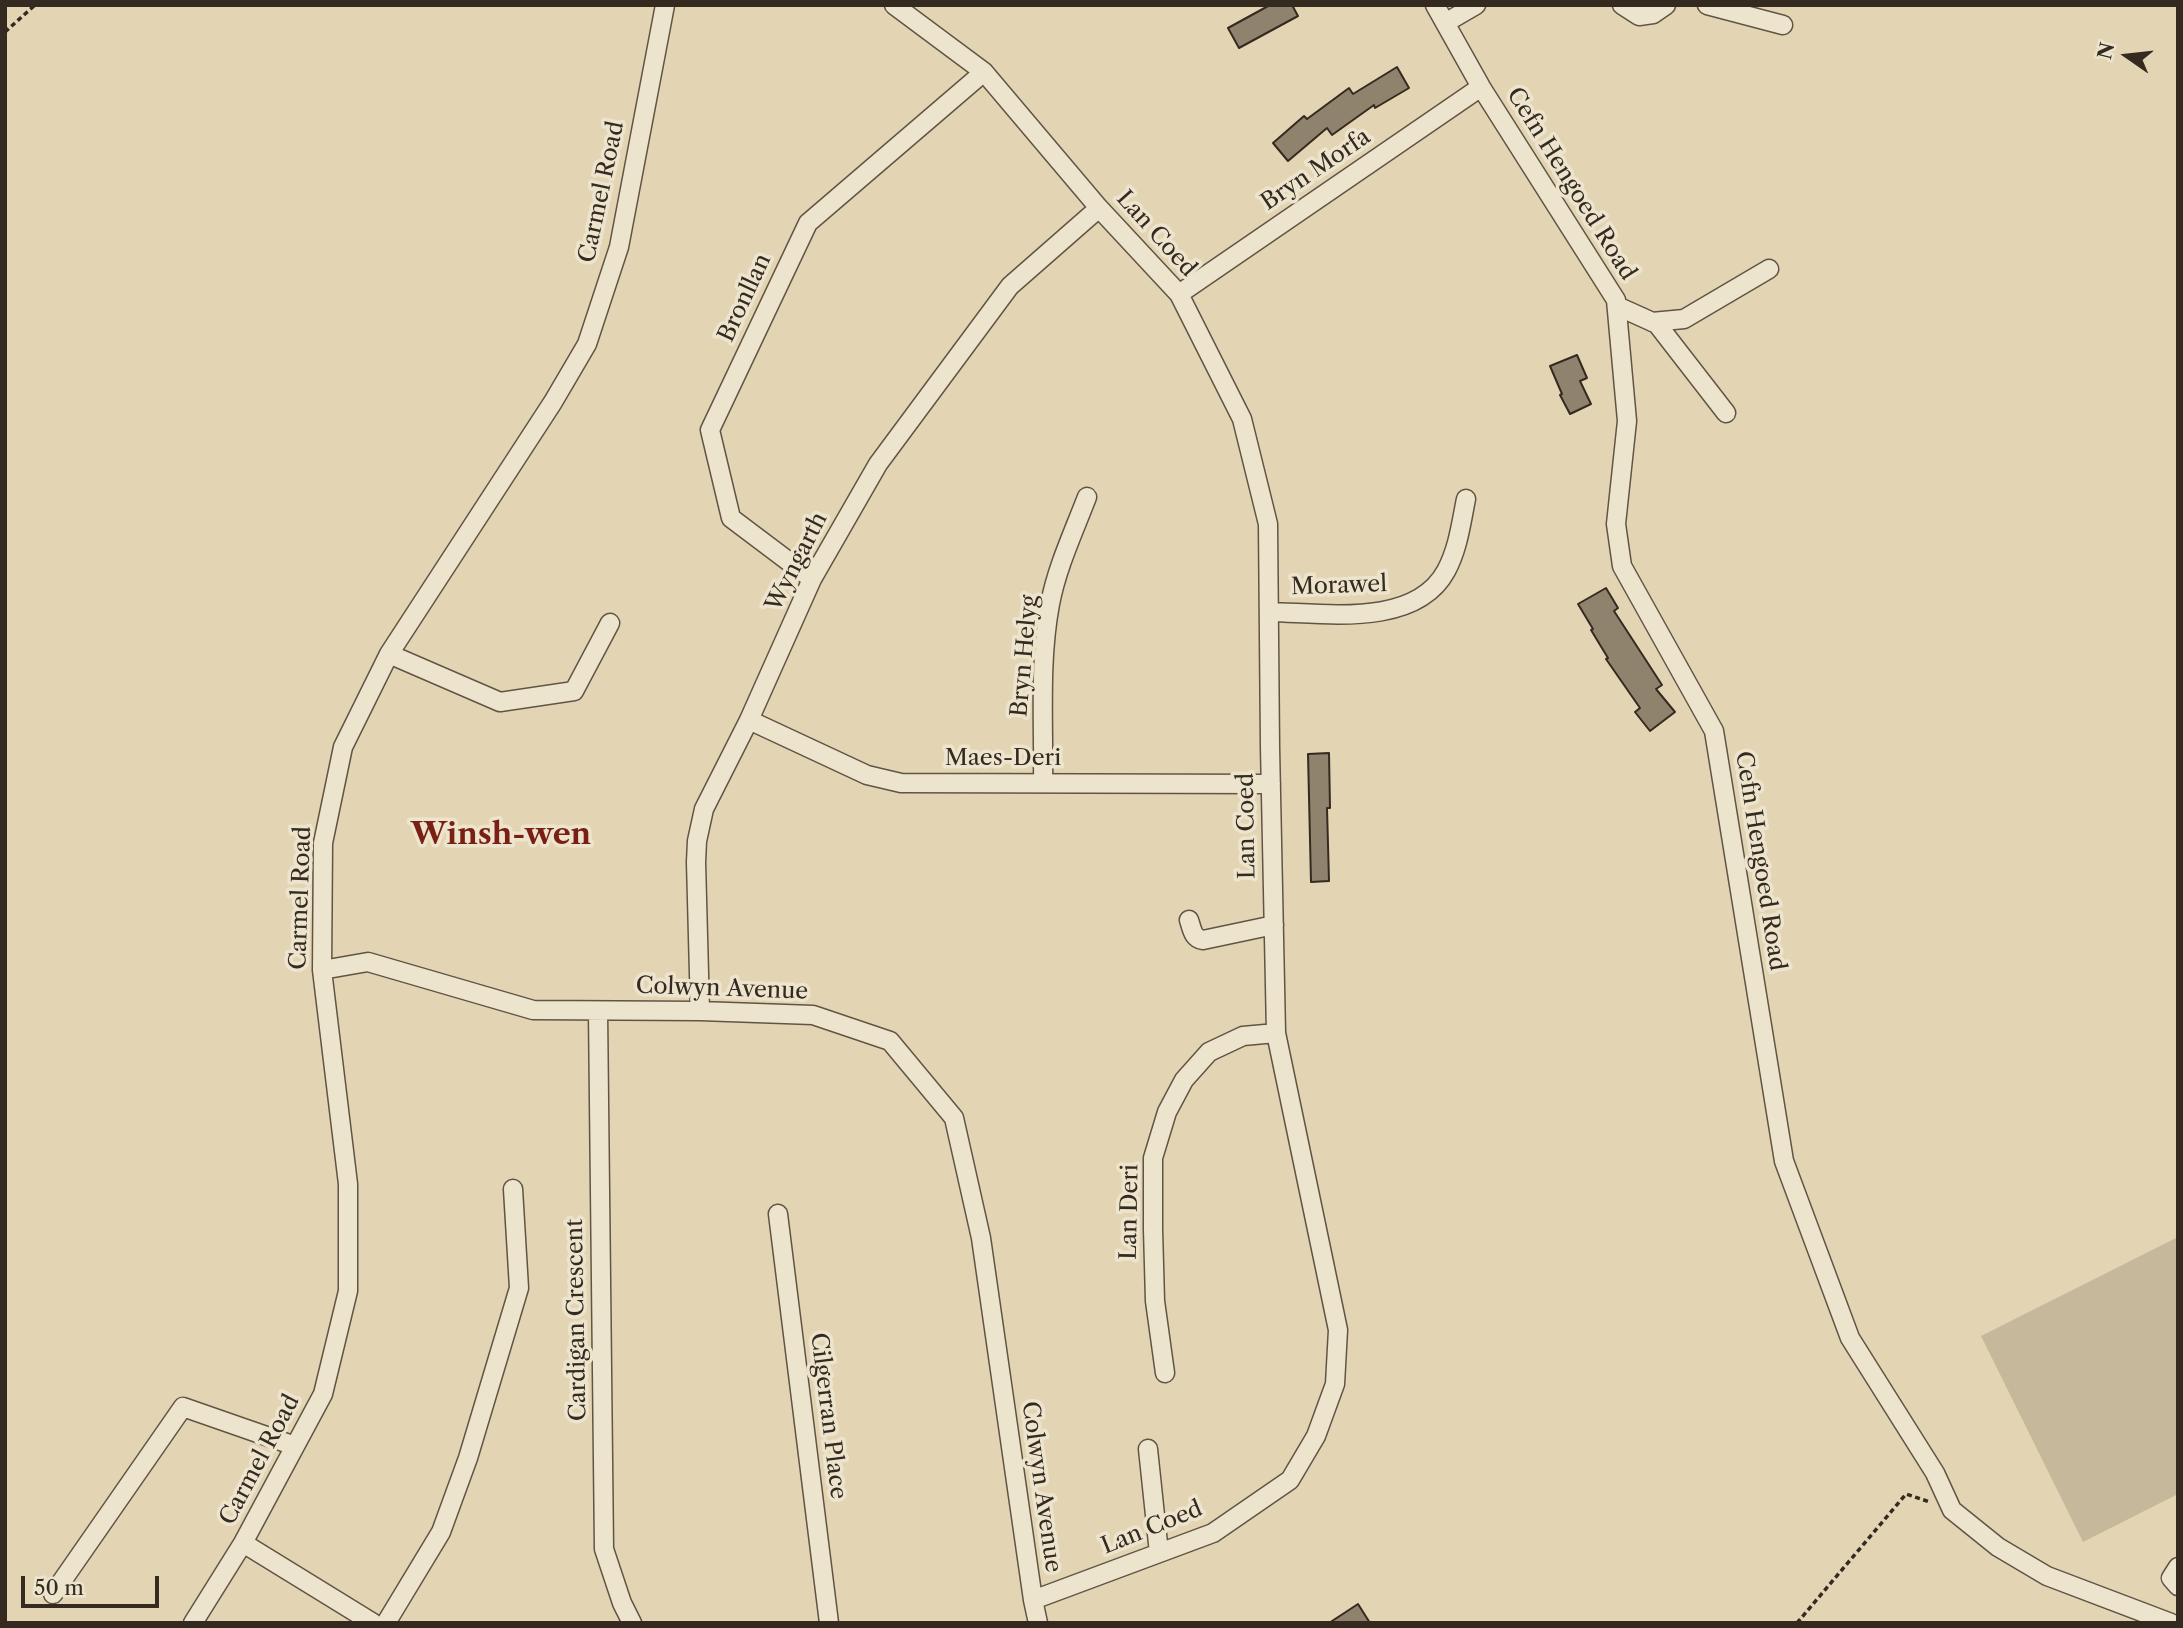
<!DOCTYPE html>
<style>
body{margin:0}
#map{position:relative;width:2183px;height:1628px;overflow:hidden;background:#e3d5b4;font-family:"Libre Caslon Text",serif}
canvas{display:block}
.frame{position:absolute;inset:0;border:7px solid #352a20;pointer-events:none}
.north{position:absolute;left:2092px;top:21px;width:70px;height:70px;-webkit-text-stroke:5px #ede4ce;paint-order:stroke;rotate:284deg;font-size:19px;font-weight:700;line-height:28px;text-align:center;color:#352a20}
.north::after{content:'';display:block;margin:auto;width:24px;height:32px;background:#352a20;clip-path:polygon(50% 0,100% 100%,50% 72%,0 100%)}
.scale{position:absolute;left:21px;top:1576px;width:138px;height:32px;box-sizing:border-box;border:4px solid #352a20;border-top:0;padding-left:9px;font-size:21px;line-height:24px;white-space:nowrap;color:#352a20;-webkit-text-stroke:5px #ede4ce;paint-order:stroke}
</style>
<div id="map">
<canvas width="2183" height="1628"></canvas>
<div class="frame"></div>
<div class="north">N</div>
<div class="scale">50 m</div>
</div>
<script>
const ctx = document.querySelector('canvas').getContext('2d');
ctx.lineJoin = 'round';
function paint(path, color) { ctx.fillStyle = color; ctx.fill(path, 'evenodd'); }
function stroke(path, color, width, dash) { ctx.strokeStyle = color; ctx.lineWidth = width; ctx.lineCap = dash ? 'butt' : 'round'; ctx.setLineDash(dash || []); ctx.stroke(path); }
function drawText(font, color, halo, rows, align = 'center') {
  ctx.font = font + ' "Libre Caslon Text",serif'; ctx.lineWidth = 7; ctx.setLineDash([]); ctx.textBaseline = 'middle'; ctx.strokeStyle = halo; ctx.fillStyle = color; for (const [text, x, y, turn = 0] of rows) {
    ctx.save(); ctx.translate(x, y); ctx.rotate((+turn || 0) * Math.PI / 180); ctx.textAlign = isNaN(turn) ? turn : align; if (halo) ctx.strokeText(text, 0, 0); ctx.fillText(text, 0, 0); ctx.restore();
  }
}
paint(new Path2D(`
 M2178 1237V1494L2083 1542 1981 1336Z`), '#c5b89b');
const building = new Path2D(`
 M1270 5H1292L1298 16 1239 48 1228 28Z
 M1397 67 1409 88 1375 108 1374 105 1332 135 1327 128 1288 161 1273 143 1304 116 1307 119 1349 88 1353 94Z
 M1577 355 1587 378 1580 381 1591 404 1570 414 1560 395 1562 394 1550 366Z
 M1606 588 1618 608 1614 611 1662 685 1656 689 1675 712 1650 731 1635 712 1640 708 1606 659 1608 658 1591 630 1593 629 1578 604Z
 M1329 753 1330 808H1327L1329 881 1311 882 1308 754Z
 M1358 1604 1370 1623H1329Z`);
paint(building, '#8f836d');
stroke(building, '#352a20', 2);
const minor = new Path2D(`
 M894 5 984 72 1099 208 1179 294 1242 419 1268 524 1270 747 1276 1033 1338 1330 1335 1384 1316 1436 1290 1480 1213 1533 1033 1600
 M1435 5 1481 87 1616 300 1627 421 1616 524 1622 566 1714 731 1784 1161 1850 1338 1935 1473 1952 1510 1998 1547 2047 1576 2171 1623
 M1622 5 1639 16 1653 14 1666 5
 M1707 5 1783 25
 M1445 23 1476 5
 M1179 294 1481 87
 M1617 306 1657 324 1726 413
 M1652 322 1684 319 1769 269
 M812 579 731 518 710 430 808 223 984 72
 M1270 612C1324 613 1415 628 1446 571 1458 549 1461 524 1466 499
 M389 654 500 702 574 691 610 623
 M749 720 867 775 901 783 1271 784
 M1043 782C1044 724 1039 662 1050 604 1057 567 1074 531 1087 497
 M1189 920C1192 929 1193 939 1203 940L1274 925
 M322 970 368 962 533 1010 700 1011 813 1015 890 1041 954 1118 981 1238 1033 1600 1038 1623
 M598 1011 604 1549 622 1603 632 1623
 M700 1011 696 862 697 841 704 809 749 720 812 579 878 464 1010 286 1099 208
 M778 1214 829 1623
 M1165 1373 1155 1301 1153 1229V1158L1167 1112 1184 1080 1209 1052 1243 1036 1276 1033
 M1148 1449 1159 1553
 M243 1543 373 1623
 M2178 1567 2171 1578 2178 1586
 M53 1594 183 1407 295 1446
 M193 1623 243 1543 323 1394 348 1291V1184L322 970 323 843 343 747 389 654 553 402 587 344 619 247 665 5
 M386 1623 441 1532 468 1458 519 1288 513 1189`);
stroke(minor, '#605545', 21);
stroke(new Path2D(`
 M5 32 35 5
 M1797 1623 1906 1494 1930 1502`), '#352a20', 3.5, [5, 3.5]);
stroke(minor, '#ede4ce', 18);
drawText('23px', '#352a20', '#ede4ce', [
 ["Bryn Morfa",1316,170,-34],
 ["Cefn Hengoed Road",1571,184,58],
 ["Carmel Road",602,192,-78],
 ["Lan Coed",1156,234,48],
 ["Bronllan",745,298,-65],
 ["Wyngarth",797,562,-63],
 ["Morawel",1339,586,-2],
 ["Bryn Helyg",1025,656,-85],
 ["Maes-Deri",1003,758],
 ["Lan Coed",1247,826,-91],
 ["Cefn Hengoed Road",1760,861,81],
 ["Carmel Road",301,898,-88],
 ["Colwyn Avenue",722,989,2],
 ["Lan Deri",1130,1212,-89],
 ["Cardigan Crescent",577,1320,-91],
 ["Cilgerran Place",828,1416,83],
 ["Carmel Road",260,1460,-62],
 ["Colwyn Avenue",1041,1487,82],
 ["Lan Coed",1152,1528,-22]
]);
drawText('bold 30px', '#7a1f14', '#ede4ce', [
 ["Winsh-wen",501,835]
]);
</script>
